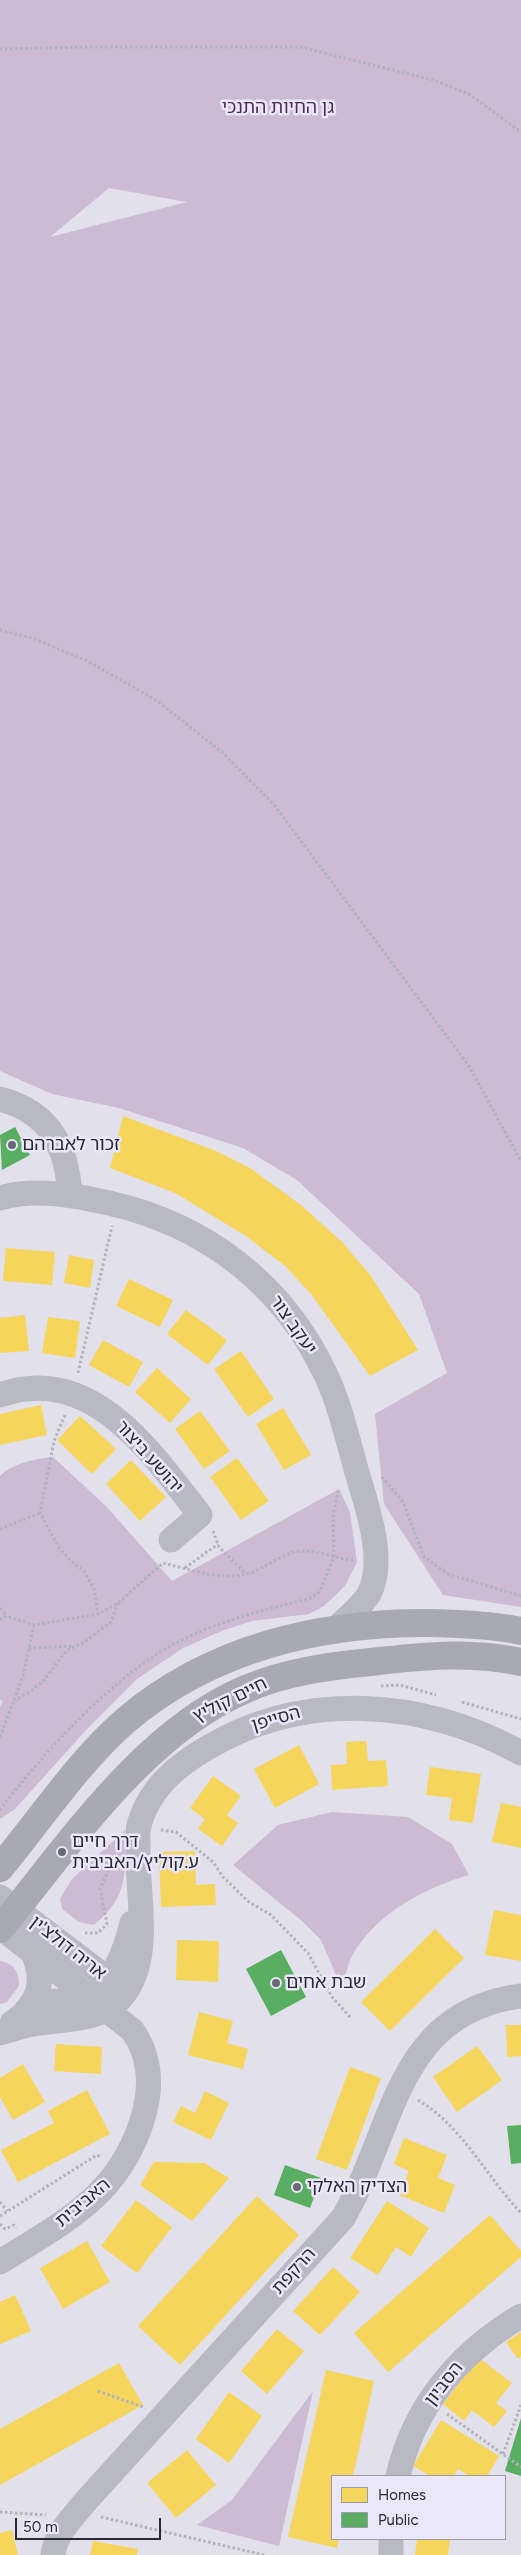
<!DOCTYPE html>
<meta charset="utf-8">
<style>
body{margin:0}
#map{position:relative;width:521px;height:2555px;overflow:hidden;background:#e1e0eb;font-family:Figtree,sans-serif}
canvas{display:block}
.legend{position:absolute;left:331px;top:2475px;width:175px;height:65px;box-sizing:border-box;background:#e9e7f8;border:1px solid #9c9baa;margin:0;padding:6px 9px;list-style:none;font-size:15px;color:#282935}
.legend li{display:flex;align-items:center;gap:10px;height:25px}
.legend b{width:25px;border:1px solid #9c9baa}
.scale{position:absolute;left:15px;top:2518px;width:146px;height:22px;box-sizing:border-box;border:2px solid #282935;border-top:0;padding-left:6px;font-size:15px;line-height:18px;white-space:nowrap;color:#282935;-webkit-text-stroke:4px #e9e7f8;paint-order:stroke}
</style>
<div id="map">
<canvas width="521" height="2555"></canvas>
<ul class="legend">
<li><b style="height:14px;background:#f6d55c"></b>Homes</li>
<li><b style="height:14px;background:#5aae61"></b>Public</li>
</ul>
<div class="scale">50 m</div>
</div>
<script>
const ctx = document.querySelector('canvas').getContext('2d');
ctx.lineJoin = 'round';
function paint(path, color) { ctx.fillStyle = color; ctx.fill(path, 'evenodd'); }
function stroke(path, color, width, dash) { ctx.strokeStyle = color; ctx.lineWidth = width; ctx.lineCap = dash ? 'butt' : 'round'; ctx.setLineDash(dash || []); ctx.stroke(path); }
function drawText(font, color, halo, rows, align = 'center') {
  ctx.font = font + ' Figtree,"Noto Sans Hebrew",sans-serif'; ctx.lineWidth = 5; ctx.setLineDash([]); ctx.textBaseline = 'middle'; ctx.strokeStyle = halo; ctx.fillStyle = color; for (const [text, x, y, turn = 0] of rows) {
    ctx.save(); ctx.translate(x, y); ctx.rotate((+turn || 0) * Math.PI / 180); ctx.textAlign = isNaN(turn) ? turn : align; if (halo) ctx.strokeText(text, 0, 0); ctx.fillText(text, 0, 0); ctx.restore();
  }
}
paint(new Path2D(`
 M0 0H521V1607L443 1595 384 1504 375 1414 447 1373 419 1294 297 1180 243 1148 119 1108 52 1094 0 1071ZM109 188 187 202 50 237Z
 M53 1457 107 1507 172 1581 339 1489 350 1512 357 1562 345 1586 324 1606 309 1614 252 1621 224 1630 183 1648 137 1679 87 1729 15 1809 0 1819V1706L3 1702 0 1699V1476C13 1463 35 1459 53 1457Z
 M332 1812 408 1817 452 1844 469 1875C425 1888 380 1911 354 1952 348 1962 345 1977 342 1989L321 1940 302 1921 233 1865 278 1825Z
 M125 1830C124 1873 131 1894 94 1925L79 1922 62 1909 60 1899 72 1879Z
 M0 1961C15 1964 19 1972 19 1986L7 2002 0 2004Z
 M313 2391 279 2546 197 2525 232 2500Z`), '#ccbbd2');
paint(new Path2D(`
 M123 1116 216 1151 250 1168 301 1205 342 1242 371 1276 418 1350 370 1376 311 1294 285 1266 246 1236 175 1193 110 1168Z
 M6 1248 55 1252 52 1285 3 1281Z
 M69 1255 94 1260 90 1288 64 1283Z
 M129 1279 173 1300 160 1327 116 1306Z
 M186 1310 227 1340 208 1365 167 1334Z
 M25 1315 29 1351 0 1353V1318Z
 M48 1317 80 1321 75 1358 42 1353Z
 M103 1340 143 1362 129 1387 89 1365Z
 M241 1351 274 1399 248 1417 214 1369Z
 M157 1368 191 1399 170 1423 135 1392Z
 M41 1405 47 1435 0 1445V1414Z
 M283 1408 311 1455 284 1470 256 1424Z
 M200 1411 230 1451 204 1469 175 1429Z
 M80 1416 116 1449 92 1474 57 1440Z
 M237 1458 269 1501 241 1520 210 1477Z
 M131 1460 166 1497 140 1521 106 1484Z
 M366 1741 368 1761 386 1760 388 1786 332 1790 331 1765 347 1764 346 1742Z
 M299 1745 319 1784 275 1808 254 1769Z
 M430 1767 481 1774 473 1823 449 1820 452 1798 426 1795Z
 M213 1776 241 1796 227 1815 238 1823 222 1846 198 1829 205 1819 190 1808Z
 M501 1803 521 1807V1848L492 1842Z
 M195 1851 196 1885 215 1884 216 1905 161 1907 159 1852Z
 M494 1910 521 1915V1961L485 1955Z
 M435 1929 464 1958 390 2031 361 2002Z
 M177 1940 219 1941 218 1982 176 1980Z
 M199 2012 233 2021 227 2043 248 2049 243 2069 188 2055Z
 M506 2025H521V2056L507 2057Z
 M56 2044 102 2047 101 2074 54 2071Z
 M477 2046 502 2080 457 2112 433 2077Z
 M23 2064 45 2102 13 2120 0 2097V2078Z
 M350 2067 381 2078 347 2170 316 2159Z
 M87 2090 110 2134 18 2182 1 2150 54 2123 48 2111Z
 M205 2091 229 2103 211 2140 173 2122 181 2106 195 2113Z
 M404 2138 447 2155 438 2178 455 2185 444 2213 399 2195 409 2171 394 2164Z
 M154 2162 204 2163 229 2178 192 2221 140 2185Z
 M257 2196 299 2235 180 2365 138 2326Z
 M136 2200 172 2227 137 2273 101 2246Z
 M387 2201 429 2228 411 2257 396 2247 378 2275 350 2258Z
 M490 2215 521 2251V2257L388 2372 354 2333Z
 M87 2241 110 2282 63 2309 40 2268Z
 M333 2267 360 2292 320 2335 293 2311Z
 M15 2295 31 2331 0 2344V2302Z
 M277 2329 304 2351 267 2394 241 2371Z
 M521 2332V2357L518 2359 506 2342Z
 M479 2358 512 2383 496 2403 507 2411 494 2427 472 2410 464 2421 443 2404Z
 M119 2363 143 2405 0 2485V2429Z
 M326 2370 374 2381 353 2476H332V2539H339L337 2548 288 2537Z
 M229 2392 262 2416 229 2463 196 2439Z
 M441 2420 499 2456 487 2476H469L458 2469 454 2476H430L413 2466Z
 M187 2450 216 2485 176 2518 147 2483Z
 M12 2530 18 2555H0V2533Z
 M417 2539H450L448 2555H415Z
 M93 2541 138 2549 137 2555H90Z`), '#f6d55c');
paint(new Path2D(`
 M15 1127 30 1155 2 1170 0 1135Z
 M281 1950 306 1997 271 2016 246 1969Z
 M521 2125V2163L511 2164 507 2126Z
 M285 2165 321 2178 310 2208 274 2195Z
 M521 2418V2476L505 2471Z`), '#5aae61');
stroke(new Path2D(`
 M0 49 90 47H300L433 80 469 94 521 132
 M0 630 35 639 87 661 156 700 223 753 275 806 469 1066 521 1161
 M78 1373 112 1226
 M65 1415 54 1441 40 1513 58 1546 72 1562 84 1571 94 1589 98 1614
 M382 1477 403 1502 424 1557 448 1574 521 1596
 M0 1529 40 1513
 M213 1531 219 1547 246 1574
 M185 1568 218 1544
 M0 1608 6 1615
 M0 1620 6 1616 34 1625 98 1614 118 1603 163 1563C189 1569 220 1581 247 1574 265 1569 283 1552 301 1551 319 1550 336 1559 354 1560
 M29 1648 74 1646
 M381 1686 400 1685 436 1695
 M14 1701 31 1691 44 1680 67 1650 83 1643 111 1622 118 1603
 M462 1702 521 1719
 M0 1737 23 1676 34 1625
 M0 1810C42 1754 116 1673 178 1642 220 1620 265 1610 311 1598L320 1591 334 1557 333 1517 338 1491
 M161 1830 176 1832 213 1862 223 1877 249 1902 271 1915 308 1953 332 1997 350 2017
 M85 1933H98L107 1924 100 1889 116 1854
 M418 2100C462 2126 486 2176 521 2213
 M0 2202 7 2211
 M0 2216 97 2155 101 2157
 M0 2224 5 2229 14 2225 16 2228
 M98 2391 143 2407
 M447 2414 521 2467
 M503 2454 521 2405
 M0 2512 46 2515
 M101 2517 264 2555`), '#b1b2bd', 3, [2.5, 2.5]);
stroke(new Path2D(`
 M0 1099C50 1112 67 1147 70 1195
 M0 1198C36 1188 73 1195 109 1203 206 1225 283 1284 326 1375 340 1405 347 1437 356 1469 366 1504 387 1560 369 1594 361 1607 346 1619 335 1629
 M0 1395C91 1362 152 1453 200 1515L171 1540
 M0 1897 108 1979 115 1992
 M0 1927 132 2030C149 2053 152 2082 145 2110 124 2193 67 2220 0 2262
 M22 2015C43 1995 43 1976 32 1950
 M12 2023C25 2013 40 2003 57 2001 67 2000 77 2000 87 1997 113 1988 126 1947 132 1923
 M0 2033C11 2030 22 2026 33 2024 61 2019 101 2022 121 1998 154 1959 137 1897 138 1851 138 1843 137 1833 139 1825 149 1789 176 1766 207 1748 305 1690 423 1699 521 1753
 M398 2476C414 2406 460 2352 521 2316
 M53 2555C55 2534 72 2518 85 2502L343 2218C395 2129 395 2012 521 1996
 M391 2555V2539`), '#b9b9c4', 25);
stroke(new Path2D(`
 M0 1868C40 1820 78 1762 125 1721 210 1648 321 1622 431 1623 461 1624 492 1625 521 1631
 M0 1929C69 1845 144 1732 246 1689 285 1672 329 1666 371 1662 421 1656 471 1651 521 1662`), '#a9a9b3', 28);
for (const [x, y, r, color] of [
 [12,1145,5,"#696975"],
 [62,1852,5,"#696975"],
 [276,1983,5,"#696975"],
 [297,2187,5,"#696975"]
]) { const dot = new Path2D(); dot.arc(x, y, r, 0, 2 * Math.PI); ctx.fillStyle = color; ctx.fill(dot); stroke(dot, '#e9e7f8', 2); }
drawText('18px', '#4f2d51', '#e9e7f8', [
 ["גן החיות התנכי",278,108]
]);
drawText('18px', '#282935', '#e9e7f8', [
 ["זכור לאברהם",22,1145],
 ["דרך חיים",72,1842],
 ["ע.קוליץ/האביבית",72,1863],
 ["שבת אחים",286,1983],
 ["הצדיק האלקי",307,2187]
], 'left');
drawText('18px', '#282935', '#e9e7f8', [
 ["יעקב צור",293,1325,55],
 ["יהושע ביצור",149,1457,48],
 ["חיים קוליץ",230,1700,-26],
 ["הסייפן",276,1719,-16],
 ["אריה דולצ'ין",68,1948,38],
 ["האביבית",83,2203,-40],
 ["הרקפת",294,2271,-48],
 ["הסביון",444,2384,-52]
]);
</script>
